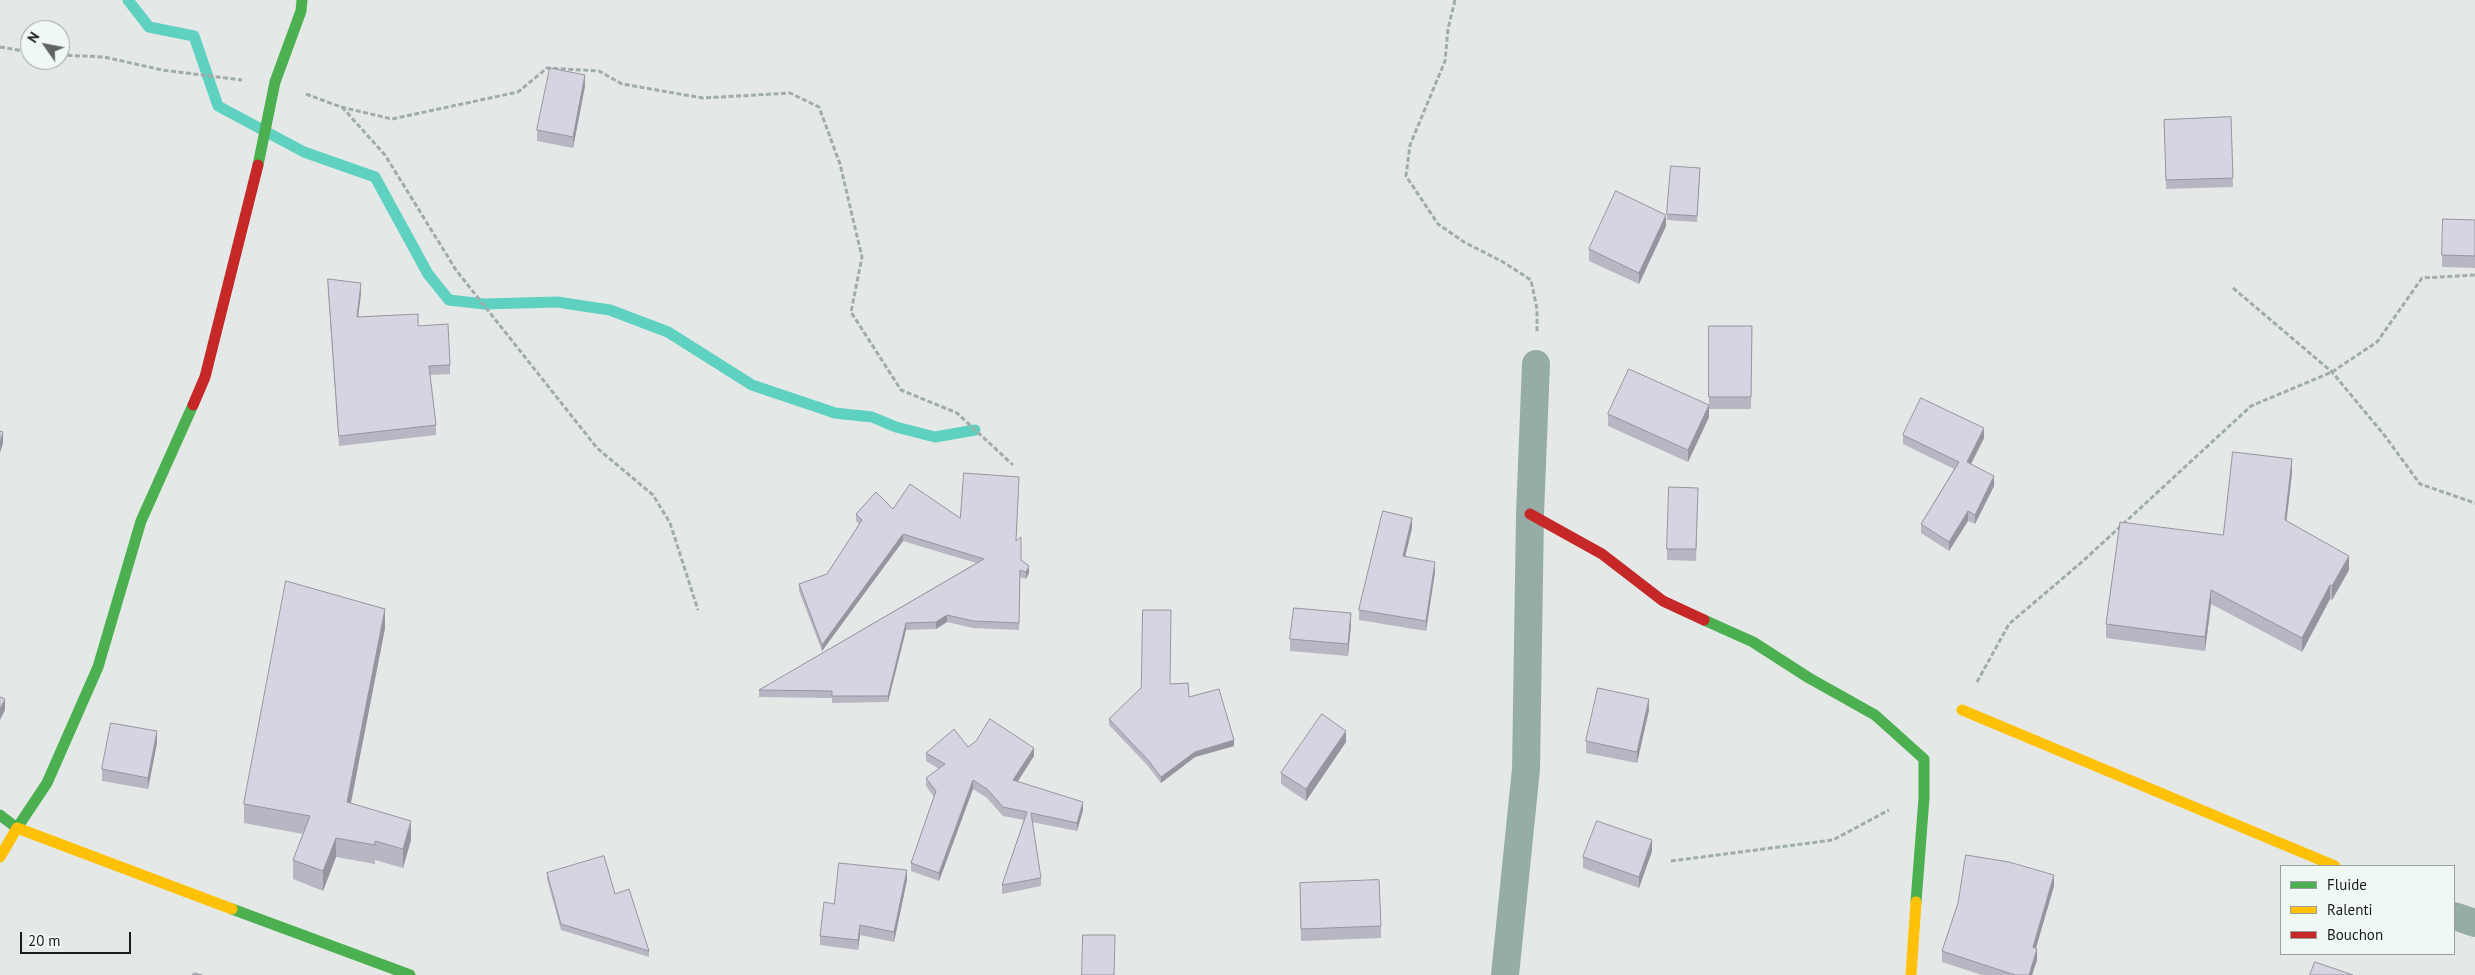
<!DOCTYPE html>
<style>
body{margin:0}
#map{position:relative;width:2475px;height:975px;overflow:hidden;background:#e4e9e7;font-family:"PT Sans",sans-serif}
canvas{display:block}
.legend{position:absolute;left:2280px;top:865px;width:175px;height:90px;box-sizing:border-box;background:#f0f8f6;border:1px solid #9aa09e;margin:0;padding:6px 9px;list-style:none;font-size:15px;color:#181b1a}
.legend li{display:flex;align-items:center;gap:10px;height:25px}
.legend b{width:25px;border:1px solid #9aa09e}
.north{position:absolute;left:20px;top:20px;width:50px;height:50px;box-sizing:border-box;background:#f0f8f6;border:1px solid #9aa09e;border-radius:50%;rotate:303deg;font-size:14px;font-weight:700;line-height:20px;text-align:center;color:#181b1a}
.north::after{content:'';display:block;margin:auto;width:18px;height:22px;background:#5f6362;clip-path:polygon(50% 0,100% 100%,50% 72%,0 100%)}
.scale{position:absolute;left:20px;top:932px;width:111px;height:22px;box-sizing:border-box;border:2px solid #181b1a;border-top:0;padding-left:6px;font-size:15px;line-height:18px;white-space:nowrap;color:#181b1a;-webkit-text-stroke:4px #f0f8f6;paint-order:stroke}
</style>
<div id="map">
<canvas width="2475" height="975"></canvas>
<ul class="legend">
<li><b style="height:6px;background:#4caf50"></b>Fluide</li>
<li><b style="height:6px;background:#ffc107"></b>Ralenti</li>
<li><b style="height:6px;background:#c62828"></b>Bouchon</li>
</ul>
<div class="north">N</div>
<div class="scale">20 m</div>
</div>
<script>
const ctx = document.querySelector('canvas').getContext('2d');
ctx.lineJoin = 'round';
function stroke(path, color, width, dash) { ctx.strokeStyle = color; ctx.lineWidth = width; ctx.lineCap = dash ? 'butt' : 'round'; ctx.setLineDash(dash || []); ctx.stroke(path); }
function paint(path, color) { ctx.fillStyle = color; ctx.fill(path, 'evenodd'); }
stroke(new Path2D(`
 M128 0 149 27 194 36 218 106 304 152 375 177 428 274 449 300 484 304 557 302 610 310 668 332 752 385 835 413 872 417 896 427 935 437 975 430`), '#5ed1c0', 11);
stroke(new Path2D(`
 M1455 0 1448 29 1445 61 1410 145 1406 176 1438 224 1464 242 1503 262 1531 280 1537 309V333
 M0 47 30 52
 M60 55 104 57 162 70 242 80
 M306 94 341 107 392 119 518 92 547 68 599 71 622 84 703 98 790 93 819 107 840 164 862 257 851 312 901 390 957 413 1013 465
 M342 107 385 155 456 270 597 448 653 495 670 523 698 610
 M2233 288 2332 372 2385 436 2420 484 2475 503
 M1977 682 2009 624 2083 561 2251 406 2332 372 2377 342 2422 278 2475 275
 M1671 861 1833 840 1889 810`), '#9eadab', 3, [5, 2.5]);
stroke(new Path2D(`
 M2454 916 2475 923
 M1505 975 1526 769 1530 514 1536 364`), '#96ada7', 28);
stroke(new Path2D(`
 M258 165 275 82 301 11 302 0
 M1704 620 1753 642 1809 678 1875 715 1924 759V798L1916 902
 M0 815 17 828 47 783 98 667 141 521 193 405
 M232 909 410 975`), '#4caf50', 11);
stroke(new Path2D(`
 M1962 710 2335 866
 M0 857 17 828 232 909
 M1911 975 1916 902`), '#ffc107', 11);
stroke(new Path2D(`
 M193 405 205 377 258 165
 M1530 514 1602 554 1663 601 1704 620`), '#c62828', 11);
paint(new Path2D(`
 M585 86 573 148 537 141V130Z
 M2231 117 2233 187 2166 189 2164 120Z
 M1700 174 1697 222 1667 220V214Z
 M2475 220V268L2442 267V255Z
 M1666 226 1639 284 1589 261V249Z
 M328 279 361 293 358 317 418 326 450 365V374L430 375 436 425V435L339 446 328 289Z
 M1709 326H1752L1751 409H1709Z
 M1608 414 1709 417 1688 462 1608 426Z
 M1903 435 1984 438 1971 464 1994 486 1975 524 1968 521 1949 551 1921 533V524L1954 469 1903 444Z
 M2292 473 2286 521 2349 570 2332 600 2330 599 2302 652 2211 604 2205 651 2106 638V624L2223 535Z
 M1019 484 1016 540 1021 560 1029 573 1026 579 1020 577 1019 630 973 628 947 622 936 629 906 630 888 702 832 703V698L759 697V690L976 563 903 541 822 651 799 591V584L827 574 859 524 856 521V514L893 509 960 518Z
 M1698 499 1696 561 1667 560V549Z
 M1412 528 1405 556 1435 572 1426 631 1359 620V610Z
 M1351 625 1348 656 1290 651V639Z
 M385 628 351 803 411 840 403 868 375 860V864L336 857 323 891 293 879V860L303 834 244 823V804Z
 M1170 684 1189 697 1234 746 1195 757 1161 783 1148 766 1109 725V719Z
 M1649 710 1637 763 1586 753V741Z
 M1346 742 1306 801 1281 784V773Z
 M157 743 148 789 102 781V769Z
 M968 747 1034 756 1017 782 1083 810 1077 831 1032 822 1041 878V886L1002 894V885L1024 820 1003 816 987 798 973 789 939 881 911 871V863L934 797 926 786V778L939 769 926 761V753Z
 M1652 851 1639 888 1583 868V857Z
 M547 873 649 951V957L561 930 547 879Z
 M907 880 894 942 860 935 858 950 820 945V936L834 904Z
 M1300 883 1381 926V938L1301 941Z
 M2054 886 2036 948 2037 960 2032 975H1982L1942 962V951Z`), '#b8b6c2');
paint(new Path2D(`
 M585 75V86L573 148V137Z
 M1666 215V226L1639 284V273Z
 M361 283V293L357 326V317Z
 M1709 405V417L1688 462V450Z
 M1984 428V438L1967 472V462Z
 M3 432V443L0 453V442Z
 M2292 459V473L2285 534V520Z
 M1994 476V486L1975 524V515Z
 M1968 511V521L1949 551V542Z
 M1412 518V528L1403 566V556Z
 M903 534V541L822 651V645Z
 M2349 556V570L2332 600V586Z
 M1435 562V572L1426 631V621Z
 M1029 566V573L1026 579V572Z
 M2330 585V599L2302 652V638Z
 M2211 590V604L2205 651V637Z
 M385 609V628L347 822V802Z
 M1351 613V625L1348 656V644Z
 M947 615V622L936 629V622Z
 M906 623V630L888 702V696Z
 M5 699V710L0 720V709Z
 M1649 699V710L1637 763V752Z
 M157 731V743L148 789V778Z
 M1346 731V742L1306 801V789Z
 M1234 740V746L1195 757 1161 783V777L1195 752Z
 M1034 748V756L1013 789V780Z
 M973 780V789L939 881V873Z
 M1083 802V810L1077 831V823Z
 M411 821V840L403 868V849Z
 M336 838V857L323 891V871Z
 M1652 840V851L1639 888V877Z
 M907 870V880L894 942V932Z
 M2054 875V886L2033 958V947Z
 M860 925V935L858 950V940Z
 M2037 949V960L2032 975H2029Z`), '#96949e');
const building = new Path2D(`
 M550 68 585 75 573 137 537 130Z
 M2231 117 2233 178 2166 180 2164 120Z
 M1671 166 1700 168 1697 216 1667 214Z
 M1616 191 1666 215 1639 273 1589 249Z
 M2443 219 2475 220V256L2442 255Z
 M328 279 361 283 357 317 418 314V326L448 324 450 365 429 366 436 425 339 436Z
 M1709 326H1752L1751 397H1709Z
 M1629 369 1709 405 1688 450 1608 414Z
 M1921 398 1984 428 1967 462 1994 476 1975 515 1968 511 1949 542 1921 524 1959 462 1903 435Z
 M0 431 3 432 0 442Z
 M2233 452 2292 459 2285 520 2349 556 2332 586 2330 585 2302 638 2211 590 2205 637 2106 624 2120 522 2223 535Z
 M964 473 1019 477 1016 541 1021 537V560L1029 566 1026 572 1020 570 1019 623 973 621 947 615 936 622 906 623 888 696H832V691L759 690 984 559 903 534 822 645 799 584 827 574 862 520 856 514 876 492 893 509 910 484 960 518Z
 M1669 487 1698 488 1696 549H1667Z
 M1383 511 1412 518 1403 556 1435 562 1426 621 1359 610Z
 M286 581 385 609 347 802 411 821 403 849 375 841V845L336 838 323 871 293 860 310 816 244 804Z
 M1294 608 1351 613 1348 644 1290 639Z
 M1143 610H1171L1170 684 1188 683 1189 697 1219 689 1234 740 1195 752 1161 777 1148 760 1109 719 1141 688Z
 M1598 688 1649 699 1637 752 1586 741Z
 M0 697 5 699 0 709Z
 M1322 714 1346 731 1306 789 1281 773Z
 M990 719 1034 748 1013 780 1083 802 1077 823 1031 813 1041 878 1002 885 1027 812 1003 807 987 789 973 780 939 873 911 863 936 791 926 778 945 764 926 753 954 729 968 747 976 741Z
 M111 723 157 731 148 778 102 769Z
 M1597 821 1652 840 1639 877 1583 857Z
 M1966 855 2009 862 2054 875 2033 947 2037 949 2029 975H2015L1942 951 1958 903Z
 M604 856 615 894 629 889 649 951 561 924 547 873Z
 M839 863 907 870 894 932 860 925 858 940 820 936 824 902 834 904Z
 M1379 880 1381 926 1301 929 1300 883Z
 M1083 935H1115L1114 975H1082Z
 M2315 962 2353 975H2310Z
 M194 973 202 975H193Z`);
paint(building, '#d6d4e1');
stroke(building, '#96949e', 1);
</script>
